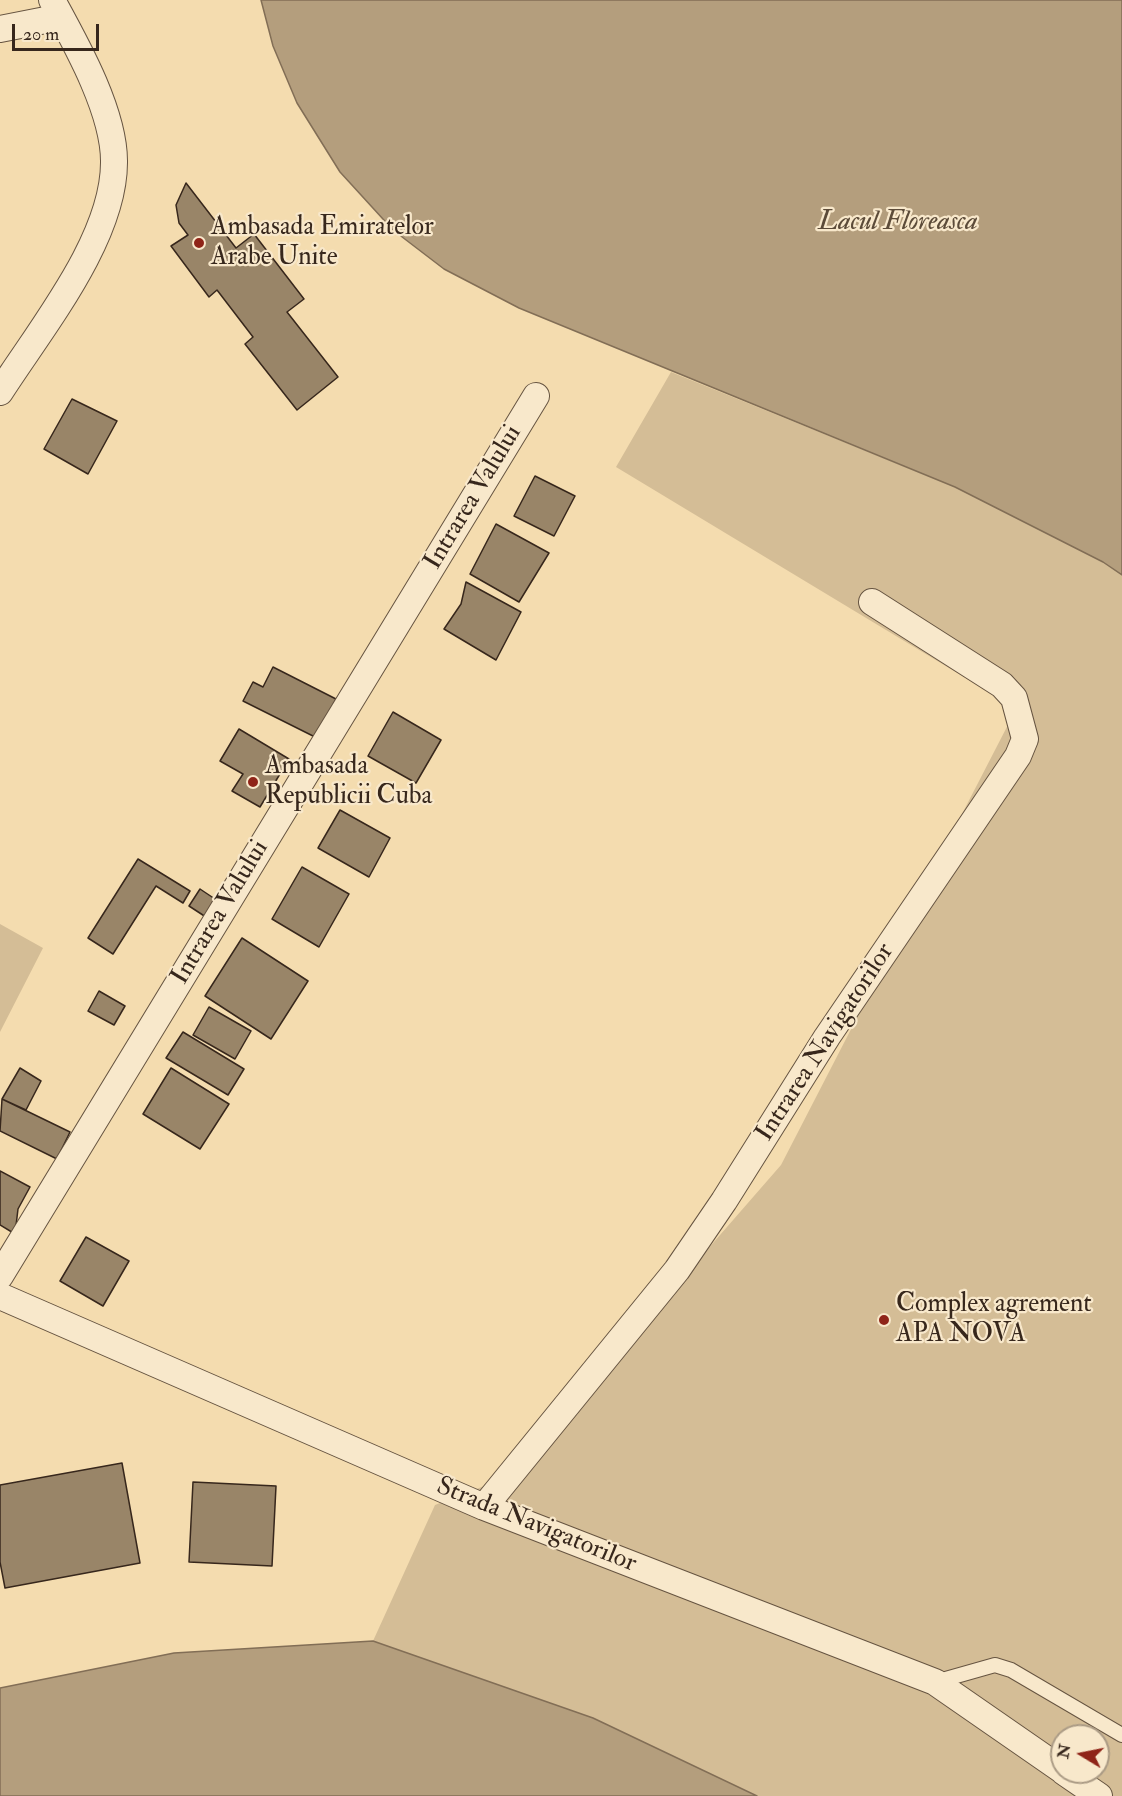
<!DOCTYPE html>
<style>
body{margin:0}
#map{position:relative;width:1122px;height:1796px;overflow:hidden;background:#f4dcaf;font-family:"IM FELL Double Pica",serif}
canvas{display:block}
.north{position:absolute;left:1050px;top:1724px;width:60px;height:60px;box-sizing:border-box;background:#f8e8cb;border:2px solid #ab9b85;border-radius:50%;rotate:280deg;font-size:16px;font-weight:700;line-height:24px;text-align:center;color:#37271c}
.north::after{content:'';display:block;margin:auto;width:21px;height:27px;background:#8f2418;clip-path:polygon(50% 0,100% 100%,50% 72%,0 100%)}
.scale{position:absolute;left:12px;top:24px;width:87px;height:27px;box-sizing:border-box;border:3px solid #37271c;border-top:0;padding-left:8px;font-size:18px;line-height:21px;white-space:nowrap;color:#37271c;-webkit-text-stroke:4px #f8e8cb;paint-order:stroke}
</style>
<div id="map">
<canvas width="1122" height="1796"></canvas>
<div class="north">N</div>
<div class="scale">20 m</div>
</div>
<script>
const ctx = document.querySelector('canvas').getContext('2d');
ctx.lineJoin = 'round';
function paint(path, color) { ctx.fillStyle = color; ctx.fill(path, 'evenodd'); }
function stroke(path, color, width, dash) { ctx.strokeStyle = color; ctx.lineWidth = width; ctx.lineCap = dash ? 'butt' : 'round'; ctx.setLineDash(dash || []); ctx.stroke(path); }
function drawText(font, color, halo, rows, align = 'center') {
  ctx.font = font + ' "IM FELL Double Pica",serif'; ctx.lineWidth = 4.5; ctx.setLineDash([]); ctx.textBaseline = 'middle'; ctx.strokeStyle = halo; ctx.fillStyle = color; for (const [text, x, y, turn = 0] of rows) {
    ctx.save(); ctx.translate(x, y); ctx.rotate((+turn || 0) * Math.PI / 180); ctx.textAlign = isNaN(turn) ? turn : align; if (halo) ctx.strokeText(text, 0, 0); ctx.fillText(text, 0, 0); ctx.restore();
  }
}
paint(new Path2D(`
 M671 372 955 487 1103 562 1122 575V1796H757L593 1718 373 1641 435 1505 510 1476 781 1165 1011 719 1002 700 616 467ZM1062 1736H1098V1772H1062Z
 M0 924 43 948 0 1032Z`), '#d4bd96');
const water = new Path2D(`
 M261 0H1122V575L1103 562 955 487 519 308 444 269 393 230 340 172 297 103 273 46Z
 M373 1641 593 1718 757 1796H0V1688L174 1653Z`);
paint(water, '#b49e7d');
stroke(water, '#826e56', 1.5);
const building = new Path2D(`
 M186 183 236 248 254 234 304 299 287 312 338 377 297 410 245 344 253 337 217 290 209 297 171 246 188 235 179 223 176 205Z
 M72 399 117 421 88 474 44 449Z
 M535 476 575 496 554 536 514 516Z
 M496 524 549 553 519 602 470 574Z
 M466 582 521 612 496 660 444 629 461 604Z
 M273 667 336 699 317 738 243 701 253 682 263 687Z
 M393 712 441 740 416 783 368 756Z
 M239 729 289 759 260 807 232 791 243 774 220 761Z
 M340 810 390 838 369 877 318 848Z
 M138 859 190 891 183 903 156 886 113 954 88 938Z
 M302 867 349 894 319 947 272 919Z
 M200 889 224 905 212 921 189 906Z
 M242 938 308 981 271 1039 205 996Z
 M99 991 125 1006 114 1025 88 1011Z
 M209 1007 251 1031 235 1059 193 1035Z
 M183 1032 244 1069 228 1095 166 1058Z
 M20 1068 41 1081 26 1110 2 1099Z
 M171 1068 229 1104 200 1149 143 1114Z
 M2 1099 70 1132 57 1159 0 1131Z
 M0 1171 30 1187 18 1209 15 1234 0 1225Z
 M86 1237 129 1261 103 1306 60 1281Z
 M122 1463 140 1563 5 1588 0 1562V1485Z
 M193 1482 276 1486 272 1566 189 1562Z`);
paint(building, '#998568');
stroke(building, '#37271c', 1.5);
const lane = new Path2D(`
 M935 1682 995 1665 1011 1670 1122 1735`);
const street = new Path2D(`
 M0 29 61 17
 M0 392C41 328 115 238 114 161 114 111 76 44 52 0
 M0 1276 536 396
 M0 1296 484 1507 935 1682 1062 1770
 M484 1507 677 1270 724 1201 827 1037 1018 756 1025 739 1014 698 1002 685 872 602
 M1064 1772 1099 1796`);
stroke(lane, '#665441', 16);
stroke(street, '#665441', 28);
stroke(lane, '#f8e8cb', 14);
stroke(street, '#f8e8cb', 26);
for (const [x, y, r, color] of [
 [199,243,6,"#8f2418"],
 [253,782,6,"#8f2418"],
 [884,1320,6,"#8f2418"]
]) { const dot = new Path2D(); dot.arc(x, y, r, 0, 2 * Math.PI); ctx.fillStyle = color; ctx.fill(dot); stroke(dot, '#f8e8cb', 2); }
drawText('26px', '#37271c', '#f8e8cb', [
 ["Ambasada Emiratelor",211,228],
 ["Arabe Unite",211,258],
 ["Ambasada",265,767],
 ["Republicii Cuba",265,797],
 ["Complex agrement",896,1305],
 ["APA NOVA",896,1335]
], 'left');
drawText('26px', '#37271c', '#f8e8cb', [
 ["Intrarea Valului",474,498,-59],
 ["Intrarea Valului",221,913,-59],
 ["Intrarea Navigatorilor",826,1043,-57],
 ["Strada Navigatorilor",536,1526,22]
]);
drawText('italic 27px', '#5c4b39', '#f8e8cb', [
 ["Lacul Floreasca",898,223]
]);
</script>
